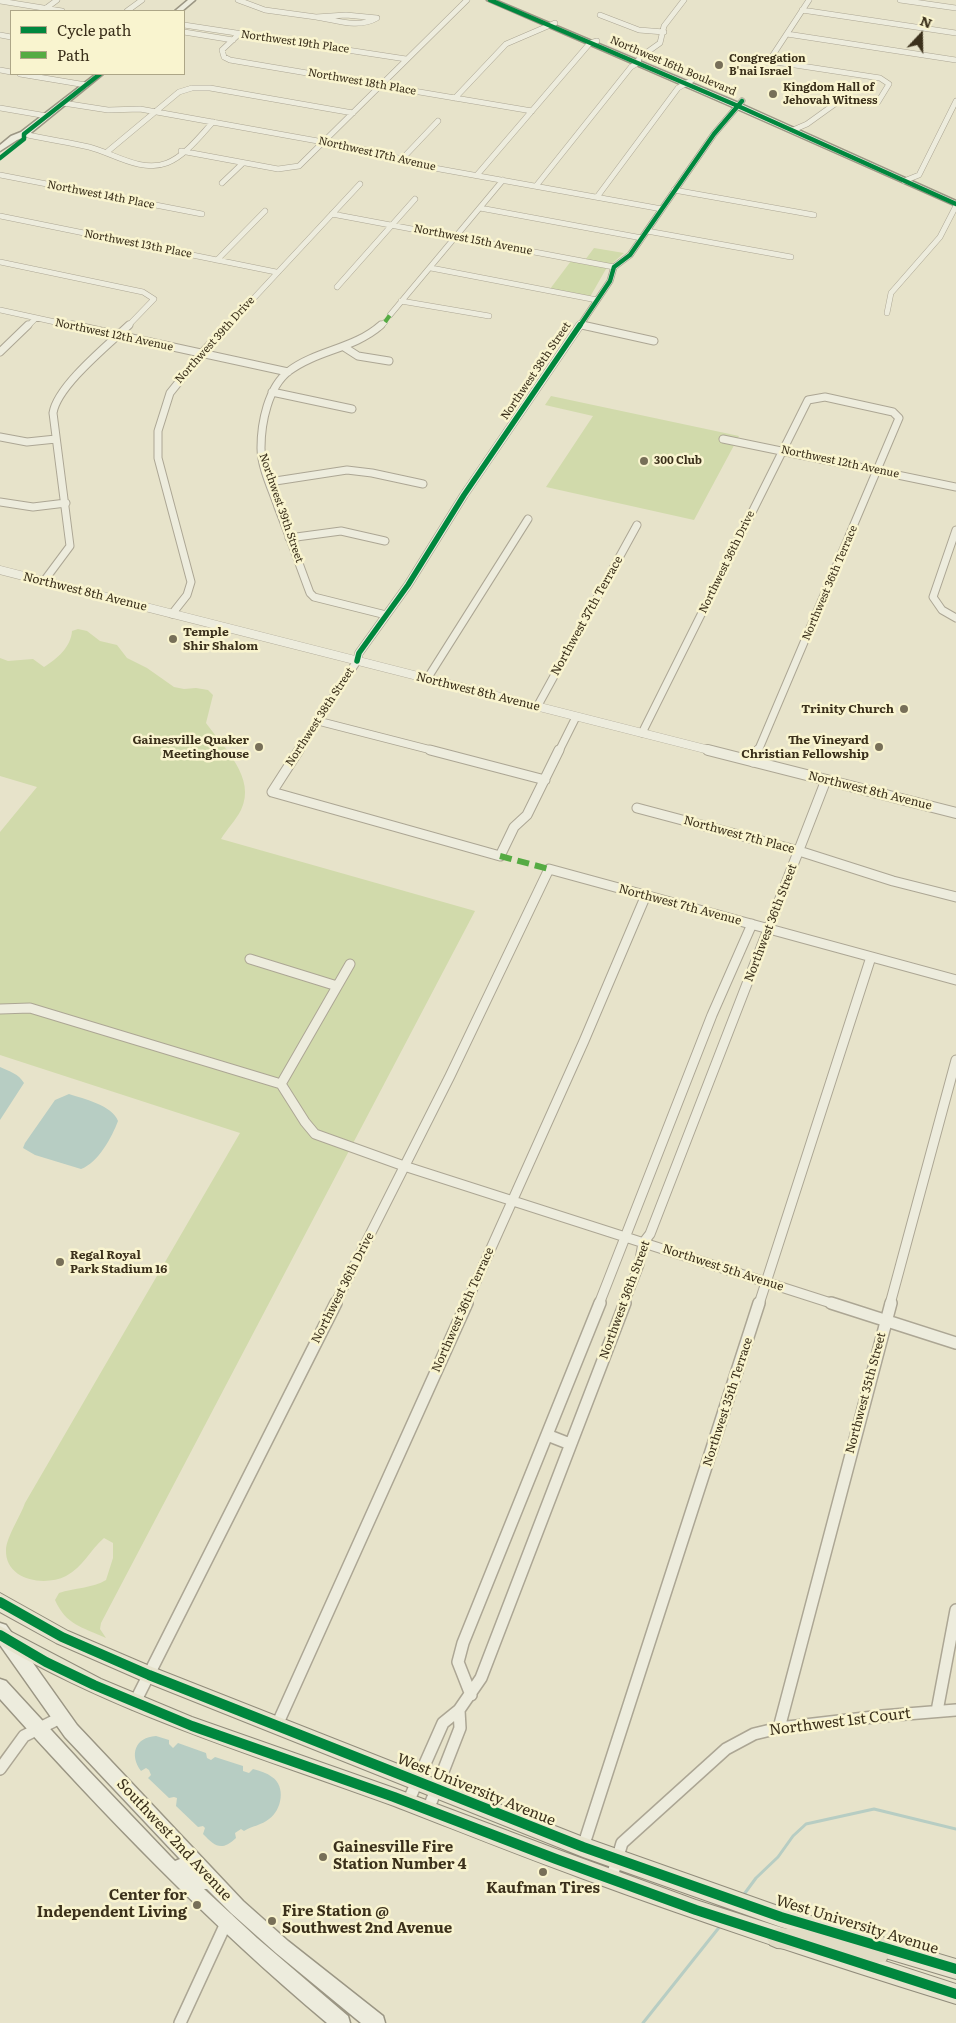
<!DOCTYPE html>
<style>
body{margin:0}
#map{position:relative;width:956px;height:2023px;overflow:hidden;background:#e7e3ca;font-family:Literata,serif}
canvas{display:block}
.legend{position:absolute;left:10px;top:10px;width:175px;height:65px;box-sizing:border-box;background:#f9f4cf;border:1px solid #ada687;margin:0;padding:6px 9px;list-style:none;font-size:15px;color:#3b301b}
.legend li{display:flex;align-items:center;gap:10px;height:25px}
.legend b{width:25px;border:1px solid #ada687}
.north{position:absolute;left:896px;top:10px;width:50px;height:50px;-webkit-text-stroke:4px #f9f4cf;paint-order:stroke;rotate:21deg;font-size:14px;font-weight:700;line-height:20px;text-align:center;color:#3b301b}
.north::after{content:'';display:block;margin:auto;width:18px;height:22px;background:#3b301b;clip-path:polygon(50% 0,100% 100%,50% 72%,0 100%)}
</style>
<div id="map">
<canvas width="956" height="2023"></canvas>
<ul class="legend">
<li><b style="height:6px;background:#00873e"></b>Cycle path</li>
<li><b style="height:6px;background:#55ab43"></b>Path</li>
</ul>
<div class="north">N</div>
</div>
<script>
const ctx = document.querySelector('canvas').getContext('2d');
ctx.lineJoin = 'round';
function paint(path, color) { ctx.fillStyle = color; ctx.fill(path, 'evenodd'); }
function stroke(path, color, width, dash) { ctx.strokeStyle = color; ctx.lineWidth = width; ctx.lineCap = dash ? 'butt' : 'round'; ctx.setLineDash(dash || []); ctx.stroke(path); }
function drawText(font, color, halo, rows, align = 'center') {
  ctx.font = font + ' Literata,serif'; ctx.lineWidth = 5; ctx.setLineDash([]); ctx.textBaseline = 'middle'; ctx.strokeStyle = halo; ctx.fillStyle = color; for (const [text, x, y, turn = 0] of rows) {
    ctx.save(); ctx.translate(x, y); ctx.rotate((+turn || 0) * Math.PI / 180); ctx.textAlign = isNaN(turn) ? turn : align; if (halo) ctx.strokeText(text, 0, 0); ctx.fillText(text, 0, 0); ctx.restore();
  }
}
paint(new Path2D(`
 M594 248 624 253 606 269 590 297 550 289 571 261 585 260Z
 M551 396 739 436 694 520 546 487 593 416 545 405Z
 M78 629 87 631 100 641 117 645 127 658 147 668 174 687 184 689 196 688 208 690 213 695 206 723C223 747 257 778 241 810 236 820 227 829 221 839L475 911 101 1623 100 1629 106 1638C82 1627 66 1625 55 1600L59 1593C74 1588 93 1588 106 1580L113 1558V1543L104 1538C90 1550 83 1567 66 1576 44 1587 5 1580 6 1550 6 1538 21 1515 25 1503L240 1133 0 1055V832L37 787 0 776V658L8 661 33 659 44 667C57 659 71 647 72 631Z`), '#d1daab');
paint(new Path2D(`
 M0 1067C9 1071 19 1074 24 1083L0 1120Z
 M69 1094C84 1099 112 1105 118 1121 112 1137 98 1163 81 1169L35 1155 23 1148 25 1143 55 1100Z
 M156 1736 169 1740V1744L173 1748 178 1743 206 1753 207 1758 211 1760 215 1757 243 1766V1771L249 1773 253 1769C260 1771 267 1773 272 1777 286 1786 282 1810 269 1819 262 1825 252 1826 244 1831L241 1829 235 1833 236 1838C221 1852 215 1846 203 1834L205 1828 203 1826 198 1827 176 1806 177 1798 174 1797 169 1798 148 1778 151 1775 149 1770 146 1768 141 1771C129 1755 135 1737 156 1736Z`), '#b7cdc3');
stroke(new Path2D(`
 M742 1897 756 1878 778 1857 793 1836 806 1824 874 1809 956 1829
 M643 2023 721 1925`), '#b7cdc3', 3);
const minorFar3 = new Path2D(`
 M238 0 265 10 316 17
 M900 0 956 8
 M0 1 62 11
 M45 9 57 0
 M802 10 956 33
 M127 11 142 0
 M346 15 377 18C358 29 336 20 316 17Z
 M600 15 639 30 664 32
 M184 25 406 59
 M184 32 233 40
 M239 34 222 50 224 57 230 60 532 111
 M787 34 956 60
 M0 35 11 37
 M0 70 11 72
 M20 74 86 85
 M455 98 506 44 555 23
 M63 103 108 110 140 109 379 152 423 166 662 209
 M0 108 47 116
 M793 130 807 124 839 101 878 102 889 84 880 78 769 61 809 0
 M24 134C45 139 67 142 89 147 113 153 141 173 167 163 185 156 200 136 213 122
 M181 151 278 169 299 166 467 0
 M107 152 179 92 192 88H210L353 113
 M402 159 438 121
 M0 175 202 214
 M477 175 590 43 597 41
 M904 181 919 175 956 101
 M222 183 243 163
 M536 186 631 67 638 63 639 58 660 43 664 26 684 0
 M674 190 814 215
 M597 197 678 88 692 80
 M480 208 642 238
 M332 214 614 267
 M0 216 276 272
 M647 231 791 257
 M217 260 265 211
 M0 262 143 292 154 299 127 327
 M431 268 597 300
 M337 287 415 199
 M401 301 489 316
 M0 310 78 327
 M887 313 891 293 940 237 956 206
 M390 315 503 180
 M580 325 588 327
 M27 327 36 318
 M227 327 360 184
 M380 327 385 322`);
const minorFar2 = new Path2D(`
 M72 325 288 372
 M381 325C354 349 317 350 289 371 268 387 261 423 261 448 261 467 272 489 278 507 289 535 299 564 310 593L314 597 386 615
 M582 325 654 341
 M344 347 358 356 389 361
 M0 352 28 325
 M272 392 352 409
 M0 437 27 442 56 439
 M723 439 956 487
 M269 482 347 470 372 473 423 484
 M0 502 33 507 66 503
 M956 530 933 597 942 610 956 618
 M289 538 341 531 385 541
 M44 581 70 546 53 413C57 386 108 345 129 325
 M172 614 187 595 191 582 158 458V431L170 393 202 353 228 325
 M427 679 528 519
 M537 707 637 525
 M318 721 435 751
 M642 733 808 400 825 397 893 412 899 418 758 751
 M298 751 357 661
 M559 751 576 717`);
const minorFar1 = new Path2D(`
 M299 750 272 792 500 856 514 827 527 815 559 750
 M430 750 545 780
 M753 762 758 750
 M637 808 799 851 893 881 956 897
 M250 959 337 986
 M350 964 281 1084 305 1122 315 1134 404 1166 834 1304
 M0 1009 30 1008 281 1084
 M335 1304 450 1076 549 869 956 980
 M466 1304 584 1041 646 895
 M599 1304 712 1015 752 924
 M624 1304 639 1265 643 1243 650 1234 826 780
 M759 1304 871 957
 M890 1304 956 1060`);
const minor = new Path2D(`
 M831 1303 956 1343
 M547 1435 570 1444
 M471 1695 458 1662 463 1643 600 1303
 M134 1704 336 1303
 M937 1711 956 1610
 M277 1725 467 1303
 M779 1728 891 1303
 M0 1769 24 1736 62 1717
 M408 1802 443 1723 459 1710 481 1678 625 1303
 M428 1810 460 1728 459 1710
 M583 1847 759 1303
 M611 1880 622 1843 726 1749 754 1734 779 1728 882 1716 956 1710
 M180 2023 228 1919`);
const tertiaryFar2 = new Path2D(`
 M579 327 610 281 614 267 630 255 714 134 742 101`);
const tertiaryFar1 = new Path2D(`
 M0 570 713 751
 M357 661 359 653 408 585 464 495 580 325`);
const tertiary = new Path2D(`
 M708 750 956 813`);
const secondary = new Path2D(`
 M188 0H195L182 11H175Z
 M487 0H495L741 104 956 201V206L735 108Z
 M96 74H103L27 136 17 140 0 151V145L11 136 21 132Z
 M0 1623 6 1625 77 1725 243 1901 288 1941 383 2016 385 2023H361L276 1953 231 1913 207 1889H204L257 1938 348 2016 350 2023H327C209 1924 103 1814 0 1699V1679L6 1681 87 1769 170 1856 175 1861 180 1859 65 1737 0 1645Z`);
const primary = new Path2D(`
 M0 1593 68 1631 152 1667 583 1837 781 1907 956 1959V1979L781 1927 583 1857 143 1681 56 1643 0 1612Z
 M0 1626 101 1679 192 1717 394 1788 556 1849 696 1900 956 1984V2004C830 1965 705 1924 581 1878 518 1855 456 1830 394 1806 260 1757 124 1717 0 1645Z`);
const trunk = new Path2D(`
 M777 1928 820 1931 868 1945H873L875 1940 882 1937 889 1940 892 1947 886 1961 868 1965 820 1951 777 1948 770 1945 767 1938 770 1931Z`);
stroke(minorFar3, '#aca694', 6);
stroke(minorFar2, '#aca694', 9);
stroke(minorFar1, '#aca694', 11);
stroke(minor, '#aca694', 14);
stroke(tertiaryFar2, '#aca694', 7);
stroke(tertiaryFar1, '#aca694', 9);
stroke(tertiary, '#aca694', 12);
stroke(secondary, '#9b9684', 3);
stroke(primary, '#918c7b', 2);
stroke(trunk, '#918c7b', 2);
stroke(minorFar3, '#edecdd', 5);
stroke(minorFar2, '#edecdd', 7);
stroke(minorFar1, '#edecdd', 9);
stroke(minor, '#edecdd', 11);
stroke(tertiaryFar2, '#edecdd', 5.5);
stroke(tertiaryFar1, '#edecdd', 8);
stroke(tertiary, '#edecdd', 10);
paint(secondary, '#edecdd');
paint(primary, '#e6e3cd');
paint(trunk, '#e0dcc4');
stroke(new Path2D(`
 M385 322 390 315`), '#55ab43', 4, [8, 4]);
stroke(new Path2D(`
 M500 856 549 869`), '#55ab43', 6, [12, 6]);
stroke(new Path2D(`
 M490 0 738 106 956 204
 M0 158 24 139V134L100 74
 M579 327 610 281 614 267 630 255 714 134 742 101`), '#00873e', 4.5);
stroke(new Path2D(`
 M357 661 359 653 408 585 464 495 580 325`), '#00873e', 5.5);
stroke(new Path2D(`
 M0 1602 62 1637 149 1675 583 1847 781 1917 956 1969
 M0 1635 46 1662 94 1685 192 1726 394 1797 556 1859 696 1910 956 1994`), '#00873e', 10);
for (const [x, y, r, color] of [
 [719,65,5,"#776f58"],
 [773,94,5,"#776f58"],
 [644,461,5,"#776f58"],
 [173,639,5,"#776f58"],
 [904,709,5,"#776f58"],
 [259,747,5,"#776f58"],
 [879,747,5,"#776f58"],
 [60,1262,5,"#776f58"],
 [323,1857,5,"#776f58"],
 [543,1872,5,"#776f58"],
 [197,1905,5,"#776f58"],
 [272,1921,5,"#776f58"]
]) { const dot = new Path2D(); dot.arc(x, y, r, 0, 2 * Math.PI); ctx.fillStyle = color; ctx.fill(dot); stroke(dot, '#f9f4cf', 2); }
drawText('11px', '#3b301b', '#f9f4cf', [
 ["Northwest 19th Place",295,42,8],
 ["Northwest 16th Boulevard",673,66,23],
 ["Northwest 18th Place",362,82,10],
 ["Northwest 17th Avenue",377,154,13],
 ["Northwest 14th Place",101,195,11],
 ["Northwest 15th Avenue",473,240,11],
 ["Northwest 13th Place",138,244,11],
 ["Northwest 12th Avenue",114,335,12],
 ["Northwest 39th Drive",215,340,-48],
 ["Northwest 38th Street",536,371,-56],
 ["Northwest 12th Avenue",840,462,12],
 ["Northwest 39th Street",281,508,71],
 ["Northwest 36th Drive",727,562,-64],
 ["Northwest 36th Terrace",830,583,-67],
 ["Northwest 38th Street",320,717,-57]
]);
drawText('bold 11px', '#3b301b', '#f9f4cf', [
 ["Congregation",729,59],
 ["B'nai Israel",729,72],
 ["Kingdom Hall of",783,88],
 ["Jehovah Witness",783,101],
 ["300 Club",654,461]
], 'left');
drawText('12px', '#3b301b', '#f9f4cf', [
 ["Northwest 8th Avenue",85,592,14],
 ["Northwest 37th Terrace",587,616,-61],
 ["Northwest 8th Avenue",478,692,14],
 ["Northwest 8th Avenue",870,791,14],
 ["Northwest 7th Place",739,835,15],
 ["Northwest 7th Avenue",680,905,15],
 ["Northwest 36th Street",771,923,-69],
 ["Northwest 5th Avenue",723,1268,18],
 ["Northwest 36th Drive",343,1288,-63],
 ["Northwest 36th Street",625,1300,-70],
 ["Northwest 36th Terrace",463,1310,-66],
 ["Northwest 35th Street",866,1393,-75],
 ["Northwest 35th Terrace",728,1402,-72]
]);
drawText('bold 12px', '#3b301b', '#f9f4cf', [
 ["Temple",183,632,"left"],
 ["Shir Shalom",183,646,"left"],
 ["Trinity Church",894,709],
 ["Gainesville Quaker",249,740],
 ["Meetinghouse",249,754],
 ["The Vineyard",869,740],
 ["Christian Fellowship",869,754],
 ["Regal Royal",70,1255,"left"],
 ["Park Stadium 16",70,1269,"left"]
], 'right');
drawText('15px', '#3b301b', '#f9f4cf', [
 ["Northwest 1st Court",840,1722,-7],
 ["West University Avenue",476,1790,22],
 ["Southwest 2nd Avenue",174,1840,47],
 ["West University Avenue",857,1925,17]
]);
drawText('bold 15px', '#3b301b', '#f9f4cf', [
 ["Gainesville Fire",333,1848],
 ["Station Number 4",333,1865],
 ["Kaufman Tires",543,1889,"center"],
 ["Center for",187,1896,"right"],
 ["Independent Living",187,1913,"right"],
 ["Fire Station @",282,1912],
 ["Southwest 2nd Avenue",282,1929]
], 'left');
</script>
